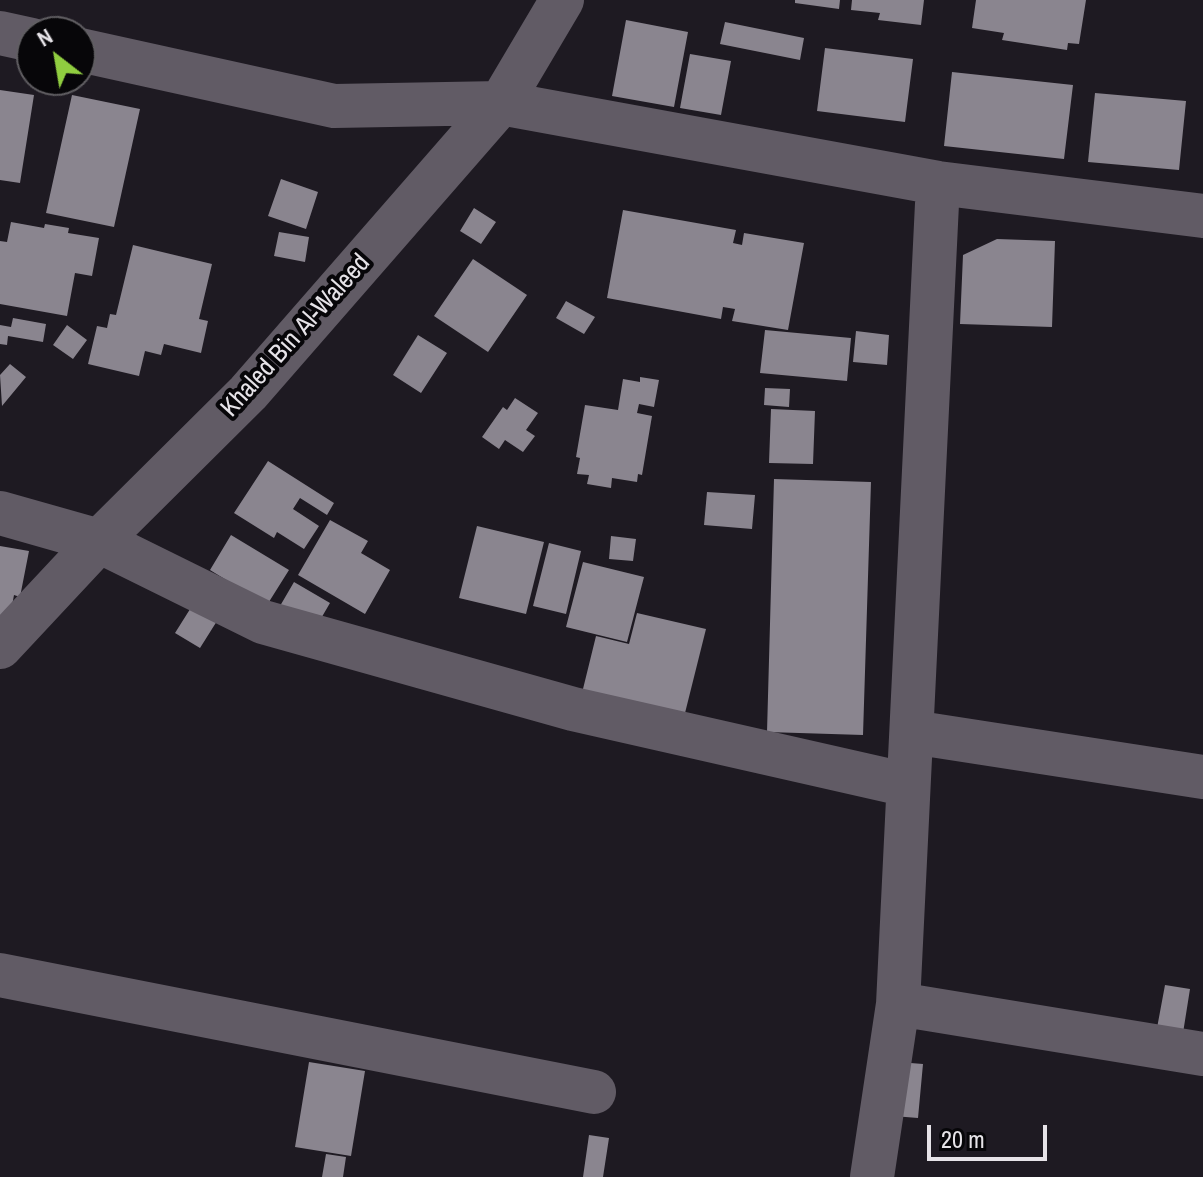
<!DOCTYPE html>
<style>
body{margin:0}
#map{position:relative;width:1203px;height:1177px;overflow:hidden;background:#1e1a22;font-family:"Archivo Narrow",sans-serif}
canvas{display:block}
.north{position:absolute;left:16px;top:16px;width:80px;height:80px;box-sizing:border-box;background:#070609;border:2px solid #605e62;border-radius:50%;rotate:329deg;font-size:22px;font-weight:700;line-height:32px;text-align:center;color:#e6e3e8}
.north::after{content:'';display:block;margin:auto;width:28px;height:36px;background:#90cd40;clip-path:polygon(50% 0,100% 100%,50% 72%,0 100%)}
.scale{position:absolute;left:927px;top:1125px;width:120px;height:36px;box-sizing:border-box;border:4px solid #e6e3e8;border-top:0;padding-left:10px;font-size:24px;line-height:28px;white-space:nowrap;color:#e6e3e8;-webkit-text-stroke:6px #070609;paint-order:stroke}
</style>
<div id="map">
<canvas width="1203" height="1177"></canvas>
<div class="north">N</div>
<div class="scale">20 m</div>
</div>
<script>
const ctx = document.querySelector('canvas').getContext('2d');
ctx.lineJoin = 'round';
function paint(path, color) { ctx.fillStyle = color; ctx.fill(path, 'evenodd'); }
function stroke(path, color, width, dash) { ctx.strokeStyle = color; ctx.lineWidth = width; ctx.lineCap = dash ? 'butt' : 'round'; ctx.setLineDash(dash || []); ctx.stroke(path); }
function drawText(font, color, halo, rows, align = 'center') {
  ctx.font = font + ' "Archivo Narrow",sans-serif'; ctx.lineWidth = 8; ctx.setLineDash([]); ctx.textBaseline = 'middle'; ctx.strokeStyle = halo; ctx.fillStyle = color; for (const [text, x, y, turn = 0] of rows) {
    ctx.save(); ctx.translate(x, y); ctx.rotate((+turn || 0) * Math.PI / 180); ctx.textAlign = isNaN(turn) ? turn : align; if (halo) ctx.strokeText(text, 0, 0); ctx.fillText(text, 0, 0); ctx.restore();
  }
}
paint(new Path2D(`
 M795 0H840L839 9 795 3Z
 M852 0H924L921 25 878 20 880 13 851 10Z
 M976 0H1086L1079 44 1068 43 1067 50 1002 40 1004 33 972 28Z
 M626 20 688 32 674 107 612 96Z
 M725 22 804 38 800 60 720 44Z
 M825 48 913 59 905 122 817 111Z
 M690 54 731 61 721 115 680 108Z
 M952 72 1073 85 1064 159 944 146Z
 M0 90 34 95 20 183 0 180Z
 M1095 93 1186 101 1179 170 1088 162Z
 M72 95 140 109 114 227 46 213Z
 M281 179 318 192 306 229 268 216Z
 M474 208 496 222 481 244 460 231Z
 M623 210 736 230 733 243 742 245 744 233 804 243 788 330 732 321 735 309 723 307 721 319 607 298Z
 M11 222 44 228 45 224 69 228 68 233 99 238 92 276 75 273 67 316 0 304V241L7 242Z
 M279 232 309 237 305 262 274 256Z
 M997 239 1055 241 1052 327 960 324 963 255Z
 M133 245 212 264 199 319 208 321 201 353 164 344 161 355 145 351 139 376 88 364 97 326 107 328 110 314 116 315Z
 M473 259 527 295 488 352 434 316Z
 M566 301 595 317 584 334 556 318Z
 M13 318 46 324 43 342 8 336 7 345 0 344V325L11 327Z
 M67 325 87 340 73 359 53 345Z
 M765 330 851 338 847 381 760 373Z
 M856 331 889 335 887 365 853 362Z
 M418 335 447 353 421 393 393 375Z
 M10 364 26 377 2 406 0 375Z
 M640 377 659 380 654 407 639 404 637 413 652 416 642 475 638 474 637 482 612 478 611 488 587 484 589 475 577 474 580 458 576 457 585 405 618 410 623 379 640 382Z
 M765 388 790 389 789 407 764 405Z
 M515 398 538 413 526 430 535 436 523 452 505 440 499 449 482 437 503 407 507 410Z
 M771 409 815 411 813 464 769 463Z
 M268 461 334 503 327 515 300 498 293 509 319 526 304 549 277 532 274 538 234 513Z
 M774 479 871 482 863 735 767 732Z
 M707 492 755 495 752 529 704 525Z
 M330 520 368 541 361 553 390 570 365 614 298 575Z
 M477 526 544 542 526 614 459 598Z
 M231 535 289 570 267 605 210 570Z
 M611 536 636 539 633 561 609 559Z
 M549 543 581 551 566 614 533 606Z
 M0 546 29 551 20 597 14 595 11 611 0 620Z
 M583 562 644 577 627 642 566 627Z
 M294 582 330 603 316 627 280 606Z
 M192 606 217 621 200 648 175 633Z
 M637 613 706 629 684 717 582 693 596 636 629 644Z
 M1165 985 1190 989 1183 1033 1157 1028Z
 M309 1062 365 1071 351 1156 295 1147Z
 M898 1062 923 1064 918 1118 893 1116Z
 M589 1135 609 1138 603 1177H583Z
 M326 1154 346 1157 343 1177H322Z`), '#8a858f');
stroke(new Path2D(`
 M0 33 32 40
 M80 50 334 106 501 103 938 183 1203 216
 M0 513 99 541 263 622 573 709 908 785
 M0 647 99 541 248 393 501 103 562 0
 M912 732 1203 777
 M0 975 594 1092
 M898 1004 1203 1054
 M872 1177 898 1004 938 183`), '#615b65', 44);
drawText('26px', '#e6e3e8', '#070609', [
 ["Khaled Bin Al-Waleed",296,336,-48]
]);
</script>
